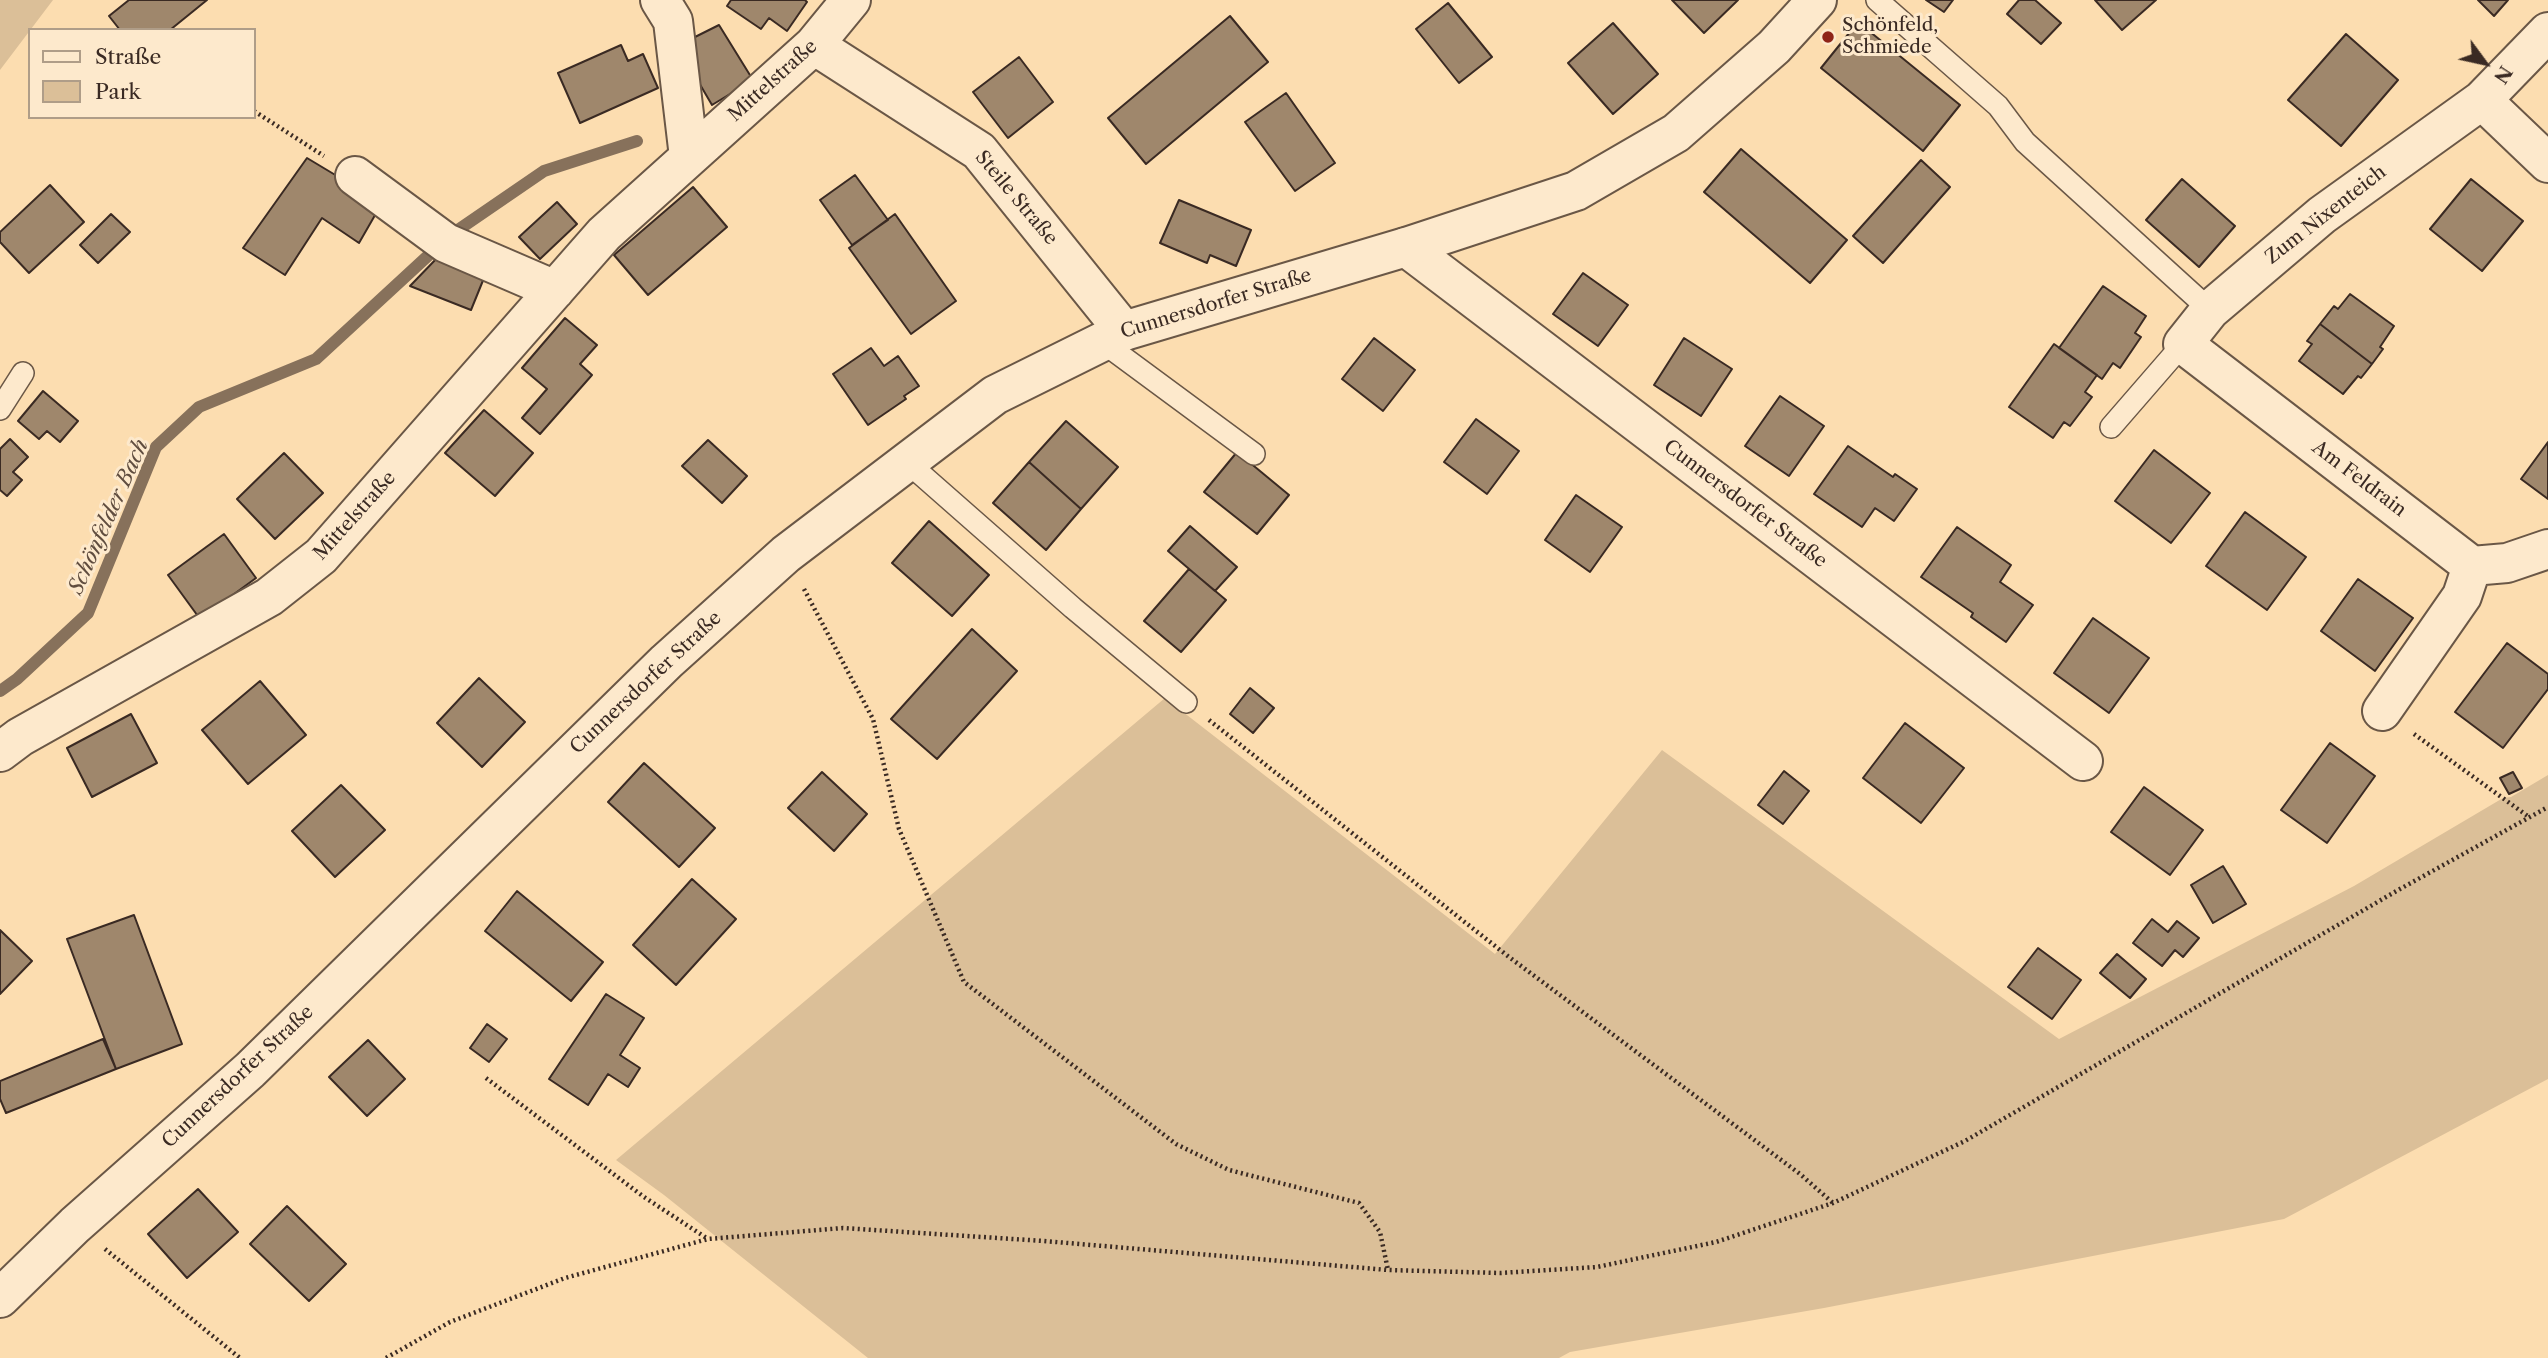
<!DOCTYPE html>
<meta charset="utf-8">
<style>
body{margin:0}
#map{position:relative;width:2548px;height:1358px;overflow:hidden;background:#fcddb0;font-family:"Libre Caslon Text",serif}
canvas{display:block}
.legend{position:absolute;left:28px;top:28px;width:228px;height:91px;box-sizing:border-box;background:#fde9cc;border:2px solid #af9d88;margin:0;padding:9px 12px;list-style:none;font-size:21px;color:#3a2a23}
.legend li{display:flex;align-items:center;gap:14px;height:35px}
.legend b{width:35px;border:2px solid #af9d88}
.north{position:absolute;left:2450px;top:28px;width:70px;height:70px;-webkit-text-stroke:5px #fde9cc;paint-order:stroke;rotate:123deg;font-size:19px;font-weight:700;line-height:28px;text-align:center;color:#3a2a23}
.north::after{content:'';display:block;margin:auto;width:24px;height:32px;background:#3a2a23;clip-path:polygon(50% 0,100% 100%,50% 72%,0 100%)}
</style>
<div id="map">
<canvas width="2548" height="1358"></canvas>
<ul class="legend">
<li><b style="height:9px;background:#fde9cc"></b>Straße</li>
<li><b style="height:19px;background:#dbbf98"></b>Park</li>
</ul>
<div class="north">N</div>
</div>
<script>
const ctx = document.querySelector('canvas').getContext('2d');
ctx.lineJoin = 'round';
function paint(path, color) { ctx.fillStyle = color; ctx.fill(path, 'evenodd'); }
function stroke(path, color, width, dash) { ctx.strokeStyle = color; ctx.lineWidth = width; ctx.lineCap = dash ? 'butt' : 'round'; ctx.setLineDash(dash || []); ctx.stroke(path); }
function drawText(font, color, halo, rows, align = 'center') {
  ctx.font = font + ' "Libre Caslon Text",serif'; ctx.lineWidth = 6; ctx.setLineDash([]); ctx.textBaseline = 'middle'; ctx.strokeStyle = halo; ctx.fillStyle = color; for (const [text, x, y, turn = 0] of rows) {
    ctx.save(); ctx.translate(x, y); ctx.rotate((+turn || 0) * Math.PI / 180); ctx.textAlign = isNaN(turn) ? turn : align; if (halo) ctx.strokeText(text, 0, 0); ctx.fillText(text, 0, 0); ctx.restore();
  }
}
paint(new Path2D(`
 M0 0H53L0 70Z
 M1165 698 1495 954 1662 750 2059 1039 2354 886 2503 798 2511 797 2548 775V1079L2284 1219 1824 1308 1570 1352 1559 1358H868L664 1195 616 1160Z`), '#dbbf98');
stroke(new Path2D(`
 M455 232 544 171 637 141
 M0 691 17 679 88 613 156 447 199 407 316 359 431 253`), '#87715b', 12);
const building = new Path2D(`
 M129 0H207L170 30H120L109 16Z
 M731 0H805L807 2 787 31 769 18 761 29 727 6Z
 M1672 0H1738L1704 33Z
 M1926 0H1953L1944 12Z
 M2019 0H2035L2061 23 2041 44 2007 14Z
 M2095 0H2156L2122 30Z
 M2478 0H2508L2494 16Z
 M1448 3 1492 57 1459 83 1416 29Z
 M1230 16 1268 62 1146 164 1108 118Z
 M1858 22 1960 105 1923 151 1821 68Z
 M1613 23 1658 74 1613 114 1568 63Z
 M719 25 753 80 712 105 688 64 689 40Z
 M2346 34 2398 80 2341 146 2288 100Z
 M621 45 628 61 643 54 658 88 580 123 558 73Z
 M1019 57 1053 102 1008 138 973 92Z
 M1286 93 1335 163 1295 191 1245 122Z
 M1741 149 1847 240 1810 283 1704 192Z
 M307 158 382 203 359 243 322 218 285 275 243 248Z
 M1921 160 1950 187 1883 263 1853 236Z
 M855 175 888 220 852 245 820 200Z
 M2182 179 2235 226 2199 267 2146 220Z
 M2471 179 2523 221 2482 271 2430 229Z
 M50 185 84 222 29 273 0 242V232Z
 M693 187 727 227 648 295 614 255Z
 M1179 200 1251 230 1236 266 1210 255 1207 263 1160 243Z
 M557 202 577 224 540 259 519 237Z
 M111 214 130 232 98 263 80 245Z
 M895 214 956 301 911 334 849 248Z
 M438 257 484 278 471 310 410 286Z
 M1583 273 1628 305 1598 346 1553 314Z
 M2103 286 2146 316 2135 333 2141 337 2120 368 2113 363 2102 379 2059 348Z
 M2350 294 2394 326 2380 347 2383 349 2372 364 2320 324 2334 306 2338 309Z
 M565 318 597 345 580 364 592 375 540 434 522 418 547 389 522 368Z
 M2320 324 2372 364 2361 378 2358 376 2343 394 2299 361 2312 344 2307 341Z
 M1374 338 1415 370 1383 411 1342 379Z
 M1684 338 1732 369 1701 416 1654 385Z
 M2054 344 2097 375 2085 392 2092 397 2070 426 2064 422 2053 438 2009 407Z
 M871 348 884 366 898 356 919 386 904 396 906 399 868 425 833 374Z
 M43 391 78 421 60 442 47 431 39 439 18 421Z
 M1780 396 1824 426 1789 476 1745 446Z
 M484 410 533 453 495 496 445 453Z
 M1476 419 1519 451 1487 494 1444 462Z
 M1066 421 1118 467 1081 509 1029 462Z
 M10 439 28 457 13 472 22 480 7 496 0 490V449Z
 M708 440 747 476 722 503 682 466Z
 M2548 442V499L2521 479Z
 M1848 446 1893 477 1895 474 1917 489 1894 521 1875 508 1862 527 1814 494Z
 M2154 450 2210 493 2171 543 2115 501Z
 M1237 452 1289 495 1257 534 1204 492Z
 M284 453 323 493 275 539 237 499Z
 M1029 462 1081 509 1046 550 993 503Z
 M1576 495 1622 527 1590 572 1545 540Z
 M2245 512 2306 557 2267 610 2206 566Z
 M929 521 989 575 952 616 892 563Z
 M1190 526 1237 567 1215 591 1168 551Z
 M1957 527 2011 565 2000 582 2033 605 2006 642 1971 617 1973 613 1921 577Z
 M224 534 256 578 200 619 168 575Z
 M1189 569 1226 600 1181 652 1144 621Z
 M2358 579 2413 618 2375 671 2321 631Z
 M2093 618 2149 658 2109 713 2054 673Z
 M972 629 1017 671 937 759 891 719Z
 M2507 643 2548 674V689L2503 748 2455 712Z
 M479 678 525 722 482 767 437 723Z
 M260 681 306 735 248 784 202 730Z
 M1250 688 1274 708 1253 733 1230 714Z
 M131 714 157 763 92 797 67 748Z
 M1905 723 1964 768 1921 823 1863 778Z
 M2330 743 2375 776 2327 843 2281 810Z
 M644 763 715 828 679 867 608 802Z
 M1784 771 1809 791 1783 824 1758 805Z
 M822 772 867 814 834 851 788 808Z
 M2513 772 2522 788 2509 794 2500 778Z
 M341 785 385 830 335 877 292 831Z
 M2144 787 2203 830 2170 875 2111 832Z
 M2223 866 2246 904 2213 923 2191 885Z
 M692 879 736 919 676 985 633 945Z
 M517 891 603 962 571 1001 485 931Z
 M134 915 182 1044 116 1069 67 939Z
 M2152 919 2168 932 2177 921 2199 938 2183 957 2175 950 2162 966 2133 943Z
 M0 930 32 961 0 994Z
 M2038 948 2081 980 2052 1019 2008 987Z
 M2117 954 2146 979 2130 998 2100 973Z
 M606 994 644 1018 620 1055 640 1068 628 1087 608 1074 588 1105 549 1079Z
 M487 1024 507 1039 489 1062 470 1048Z
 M103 1039 116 1069 6 1113 0 1099V1081Z
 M368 1040 405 1079 367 1116 329 1077Z
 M198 1189 238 1232 187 1278 148 1234Z
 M287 1206 346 1264 309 1301 250 1244Z`);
paint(building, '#9f876c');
stroke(building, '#3a2a23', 2);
const service = new Path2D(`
 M1877 0 1998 106 2025 142 2210 310
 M1101 341 1254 454
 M0 409 23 373
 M2111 427 2183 344
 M907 462 1073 608 1186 702`);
const minor = new Path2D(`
 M660 0 673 21 689 157
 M2548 32 2482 100 2322 215 2210 310 2183 344 2472 566 2507 563 2548 549
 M814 45 979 151 1124 331
 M2482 100 2548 163
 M355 176 446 243 555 290
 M1406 247 2083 761
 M2382 711 2462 596 2472 566
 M0 752 20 737 269 597 321 556 604 234 814 45 851 0`);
const tertiary = new Path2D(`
 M0 1298 75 1225 250 1070 666 662 786 554 995 395 1124 331 1406 247 1576 191 1676 133 1774 47 1817 0`);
stroke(service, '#6a5746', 24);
stroke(minor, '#6a5746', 42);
stroke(tertiary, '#6a5746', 42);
stroke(new Path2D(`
 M254 111 324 156
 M804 589 873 719 899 829 964 982 1176 1144 1229 1170 1359 1203 1380 1232 1388 1270
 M1209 720 1509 957 1800 1174 1833 1203
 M2414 734 2529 817
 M486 1078 644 1197 708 1239
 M105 1249 240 1358
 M386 1358 450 1322 565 1278 708 1239 843 1228 1044 1241 1388 1270 1500 1273 1597 1267 1716 1242 1833 1203 1965 1141 2400 889 2548 807`), '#3a2a23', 4.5, [2, 3.5]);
stroke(service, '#fde9cc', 21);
stroke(minor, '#fde9cc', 38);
stroke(tertiary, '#fde9cc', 38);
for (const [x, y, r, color] of [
 [1828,37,7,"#8f2418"]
]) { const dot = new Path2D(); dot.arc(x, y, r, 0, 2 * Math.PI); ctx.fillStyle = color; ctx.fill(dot); stroke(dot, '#fde9cc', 2.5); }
drawText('19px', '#3a2a23', '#fde9cc', [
 ["Schönfeld,",1842,26],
 ["Schmiede",1842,48]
], 'left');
drawText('19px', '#3a2a23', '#fde9cc', [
 ["Mittelstraße",773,81,-42],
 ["Steile Straße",1016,198,50],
 ["Zum Nixenteich",2326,215,-38],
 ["Cunnersdorfer Straße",1216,304,-17],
 ["Am Feldrain",2359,479,37],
 ["Cunnersdorfer Straße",1745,504,37],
 ["Mittelstraße",355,516,-48],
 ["Cunnersdorfer Straße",646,683,-43],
 ["Cunnersdorfer Straße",238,1077,-43]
]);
drawText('italic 21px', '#604d3f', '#fde9cc', [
 ["Schönfelder Bach",109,517,-66]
]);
</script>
